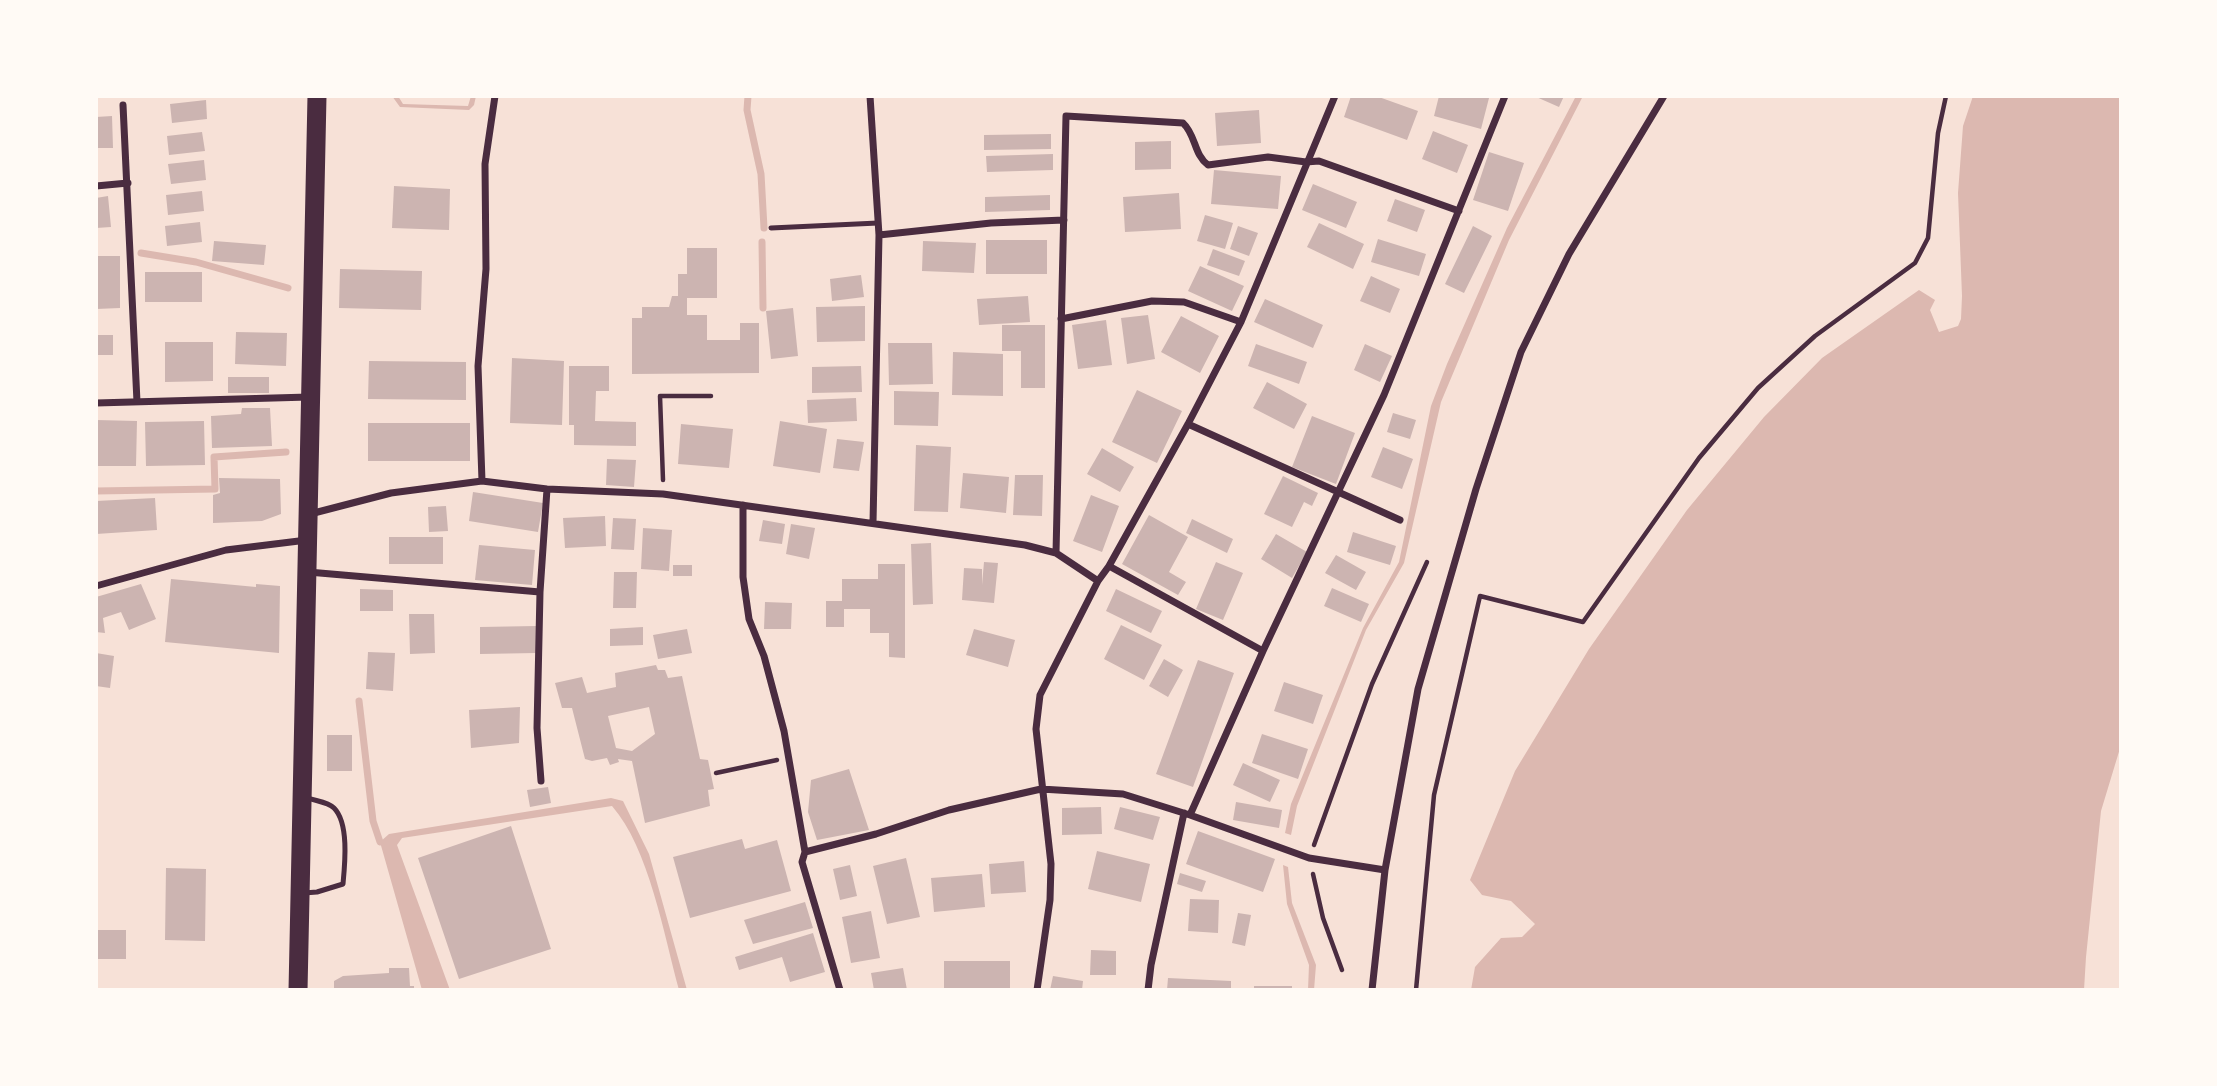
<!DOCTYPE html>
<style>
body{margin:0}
#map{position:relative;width:2217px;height:1086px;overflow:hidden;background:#f7e1d7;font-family:"IBM Plex Sans",sans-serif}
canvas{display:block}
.frame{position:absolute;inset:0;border:98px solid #fffaf5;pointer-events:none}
</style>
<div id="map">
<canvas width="2217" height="1086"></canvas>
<div class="frame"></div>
</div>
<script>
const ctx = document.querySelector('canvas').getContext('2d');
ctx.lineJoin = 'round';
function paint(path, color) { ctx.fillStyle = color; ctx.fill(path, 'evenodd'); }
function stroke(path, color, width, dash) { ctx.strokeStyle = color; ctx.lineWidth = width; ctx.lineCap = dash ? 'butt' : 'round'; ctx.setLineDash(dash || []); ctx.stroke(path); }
paint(new Path2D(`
 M392 96H398L403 104 468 106 471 96H476L474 105 469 110 400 107Z
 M1576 96H1583L1509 240 1441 402 1404 563 1366 630 1297 806 1291 835 1285 833 1291 804 1363 628 1399 562 1431 406 1447 364 1507 228Z
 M1973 96H2121V745L2101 811 2086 957 2084 990H1471L1475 967 1501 938 1522 937 1535 924 1511 901 1482 895 1470 880 1515 771 1589 649 1687 510 1764 417 1822 358 1919 290 1935 300 1930 310 1939 332 1958 326 1961 319 1962 296 1958 193 1963 126Z
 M611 798 623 801 649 854 687 990H679C664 935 649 848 612 806L402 838 397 845 450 990H422L380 842 389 834Z
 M1283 865 1288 867 1292 903 1316 965 1314 990H1308L1309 965 1287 904Z`), '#dcb8b0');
stroke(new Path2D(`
 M748 96 747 110 761 174 764 228
 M762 242 763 308
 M141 253 196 262 288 288
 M96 491 215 489 214 457 286 452
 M359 701 373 821 380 842`), '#dcb8b0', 7);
paint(new Path2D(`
 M1351 96H1376L1418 111 1407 140 1344 117Z
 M1439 96 1489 98 1481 129 1434 116Z
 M1534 96H1564L1559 107Z
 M206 100 207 119 172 123 170 104Z
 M1259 110 1261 143 1217 146 1215 113Z
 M112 116 113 148H96V117Z
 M1433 131 1468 145 1457 173 1422 159Z
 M202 132 205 151 169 155 167 136Z
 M1051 134V149L984 150V135Z
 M1171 141V169L1135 170V142Z
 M1489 152 1524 163 1508 211 1473 200Z
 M1053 154V170L987 172 986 156Z
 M204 160 206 180 171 184 168 164Z
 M1214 170 1281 176 1278 209 1211 204Z
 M1313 184 1357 202 1346 228 1302 210Z
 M394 186 450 189 449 230 392 228Z
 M202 191 204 211 168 215 166 195Z
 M1179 193 1181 229 1125 232 1123 197Z
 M1050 195V210L985 212V197Z
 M108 196 111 227 96 228V198Z
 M1395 199 1425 210 1417 232 1387 221Z
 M1205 215 1233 223 1225 249 1197 241Z
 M200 222 202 242 167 246 165 226Z
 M1319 223 1364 244 1353 269 1307 247Z
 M1238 226 1258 233 1249 256 1230 249Z
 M1473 226 1492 236 1464 293 1445 284Z
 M1378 239 1426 254 1419 276 1371 262Z
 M986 240H1047V274H986Z
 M214 241 266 245 264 265 212 261Z
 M923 241 976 243 974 273 922 271Z
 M687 248H717V298H687V315H707V340H740V323H759V373L632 374V318H642V307H669L672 296H678V274H687Z
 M1213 249 1245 261 1239 276 1207 265Z
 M96 256H120V308L96 309Z
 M1200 266 1244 286 1232 311 1188 291Z
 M340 269 422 271 421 310 339 308Z
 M145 272H202V302H145Z
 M861 275 864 297 832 301 830 279Z
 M1371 276 1400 289 1390 313 1360 301Z
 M1028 296 1030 322 979 325 977 299Z
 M1265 299 1323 325 1313 348 1254 322Z
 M865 306V341L817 342 816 307Z
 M793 308 798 356 771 359 766 311Z
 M1148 315 1155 359 1127 364 1121 318Z
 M1181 316 1219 336 1200 373 1161 352Z
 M1106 320 1112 365 1078 369 1072 325Z
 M1002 325H1045V388H1021V351H1002Z
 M236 332 287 333 286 366 235 364Z
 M96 335H113V355H96Z
 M165 342H213V381L165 382Z
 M888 343H932L933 384 889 385Z
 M1256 344 1307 362 1299 384 1248 366Z
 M1365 344 1392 356 1380 382 1354 370Z
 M953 352 1003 354V396L952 395Z
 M512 358 564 361 562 425 510 423Z
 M369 361 466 362V400L368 399Z
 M569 366H609V391H596L595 421 636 422V446L574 445V425H569Z
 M861 366 862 392 812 393V367Z
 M228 377H269V393H228Z
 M1267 382 1307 404 1294 429 1253 408Z
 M1137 390 1182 411 1157 463 1112 442Z
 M894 391 939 392 938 426 894 425Z
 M856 398 857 421 808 423 807 400Z
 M242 408H270L272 446 212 448 211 416 241 414Z
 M1393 413 1416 420 1410 439 1387 432Z
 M1312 416 1355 433 1336 484 1292 467Z
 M96 420 137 421 136 466H96Z
 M204 421 205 465 146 466 145 422Z
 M780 421 827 429 820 473 773 466Z
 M368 423H470V461H368Z
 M681 424 733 429 729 468 678 464Z
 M837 439 864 442 859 471 833 468Z
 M916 445 951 447 948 512 914 511Z
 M1383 447 1413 459 1402 489 1371 477Z
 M1102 448 1134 467 1120 492 1087 474Z
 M607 459 636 460 634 487 606 485Z
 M963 473 1009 477 1006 513 960 508Z
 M1015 475H1043L1042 516 1013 515Z
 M1283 476 1318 493 1312 506 1304 502 1292 527 1264 514Z
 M219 478 280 479 281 514 262 521 213 523V495L220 493Z
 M473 492 543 503 538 532 469 521Z
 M1091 495 1119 506 1102 552 1073 541Z
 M155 498 157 530 96 534V501Z
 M446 506 448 531 429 532 428 507Z
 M1149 515 1188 537 1169 572 1186 582 1178 595 1122 564Z
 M605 516 606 546 565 548 563 518Z
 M613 518 636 519 634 550 611 549Z
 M1192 519 1233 539 1227 553 1186 533Z
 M763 520 785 524 782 544 759 541Z
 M791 524 815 528 809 559 786 554Z
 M643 528 672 530 669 571 641 569Z
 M1353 532 1396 546 1390 565 1347 552Z
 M1276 534 1307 552 1292 578 1261 559Z
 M389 537H443V564H389Z
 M931 543 933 604 913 605 911 544Z
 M479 545 535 550 532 585 475 580Z
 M1336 555 1366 572 1356 590 1325 573Z
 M984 562 998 563 994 603 962 600 964 568 982 569V585Z
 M1216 562 1243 573 1223 620 1196 609Z
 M878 564H905V658L889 657V633H870V609H844V627H826V601H842V579H878Z
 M673 565H692V576H673Z
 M614 572H637L636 608H613Z
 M171 579 256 587V584L280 586 279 653 165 642Z
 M141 584 156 619 129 630 121 612 103 618 105 633 96 632V597Z
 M1332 588 1369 604 1361 622 1324 606Z
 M360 589 393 590V611H360Z
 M1116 589 1162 611 1151 633 1106 611Z
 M765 602 792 603 791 629H764Z
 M409 614H434L435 653 410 654Z
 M1121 625 1162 645 1144 680 1104 659Z
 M536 626V653L480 654V627Z
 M643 627V645L610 646V629Z
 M687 629 692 653 658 659 653 635Z
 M974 629 1015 640 1008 667 966 655Z
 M368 652 395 653 393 691 366 689Z
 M96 653 114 656 110 688 96 686Z
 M1164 659 1183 670 1168 697 1149 686Z
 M1198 660 1234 673 1193 787 1156 774Z
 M656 665 658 670H665L668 678 682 676 700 759 708 760 714 789 708 790 710 806 645 823 632 761 618 759 619 762 610 765 607 758 592 761 585 759 572 708H562L555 683 582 677 587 693 616 687 615 673ZM649 707 655 734 632 751 616 748 608 716Z
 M1284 682 1323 695 1313 724 1274 711Z
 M520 707 519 743 471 748 469 710Z
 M1262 734 1308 749 1298 779 1252 763Z
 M327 735H352V771H327Z
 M1243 763 1280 780 1270 802 1233 785Z
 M849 769 869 830 817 840 808 812 811 780Z
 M548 787 551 803 530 807 527 790Z
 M1236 802 1282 810 1279 828 1233 820Z
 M1101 807 1102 834 1062 835V808Z
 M1120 807 1160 817 1153 840 1114 829Z
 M511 826 551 949 459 979 418 858Z
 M1198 831 1275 859 1263 892 1186 864Z
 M742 839 745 849 777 840 791 891 690 918 673 857Z
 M1097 851 1150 864 1141 902 1088 889Z
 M906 858 920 917 887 924 873 866Z
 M1024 861 1026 892 991 894 989 864Z
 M850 865 857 896 840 900 833 869Z
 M166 868 206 869 205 941 165 940Z
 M1180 873 1206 881 1202 892 1177 884Z
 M982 874 985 907 934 912 931 878Z
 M1190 899 1219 900 1218 933 1188 931Z
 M805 902 813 928 753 944 744 920Z
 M871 911 880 958 851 963 842 917Z
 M1238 913 1251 915 1245 946 1232 943Z
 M96 930H126V959H96Z
 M813 933 825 972 790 982 782 957 739 970 735 957Z
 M1091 950 1116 951V975H1090Z
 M944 961H1010V990H944Z
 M389 968H409L410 986H414V990H334V981L343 976 389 973Z
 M903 968 907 990H874L871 973Z
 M1053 976 1083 981 1082 990H1050Z
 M1168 978 1231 981V990H1167Z
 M1254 986H1292V990H1254Z`), '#ccb4b1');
stroke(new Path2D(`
 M663 480 660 396H711
 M716 773 777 760
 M1314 845 1372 684 1427 562
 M1313 874 1323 918 1342 970
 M1416 990 1434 795 1480 596 1583 622 1699 458 1758 388 1815 336 1915 263 1928 238 1938 133 1946 96`), '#4a2c40', 4.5);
stroke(new Path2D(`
 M771 228 878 223
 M304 893 317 892 343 884C345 863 349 823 334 808 328 802 316 801 308 798`), '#4a2c40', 5);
stroke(new Path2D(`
 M870 96 879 235
 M123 105 137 402
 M96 186 128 183
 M1061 319 1152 301 1184 302 1241 322
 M96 403 309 397
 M1188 424 1400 520
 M482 481 478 366 486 269 485 164 495 96
 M743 505V577L749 619 764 656 784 731 805 852 802 862 840 990
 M310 514 391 493 482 481 547 489 663 494 1025 545 1056 553 1098 581
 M873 523 879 235 991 223 1064 220
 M1056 553 1066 116 1183 123C1196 135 1194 155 1208 165L1268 157 1306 162 1319 161 1459 211
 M1109 566 1263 651
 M308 572 540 592 547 489
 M96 586 226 550 307 540
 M540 592 537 728 541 781
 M1190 815 1263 651 1384 395 1505 96
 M805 852 876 834 949 810 1041 789 1123 794 1190 815 1309 858 1385 870
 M1037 990 1050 900 1051 864 1036 729 1040 695 1098 581 1109 566 1188 424 1241 322 1335 96
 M1148 990 1151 965 1184 813
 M1372 990 1385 870 1418 689 1476 489 1521 352 1569 254 1664 96`), '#4a2c40', 7);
stroke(new Path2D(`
 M298 990 317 96`), '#4a2c40', 19);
</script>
